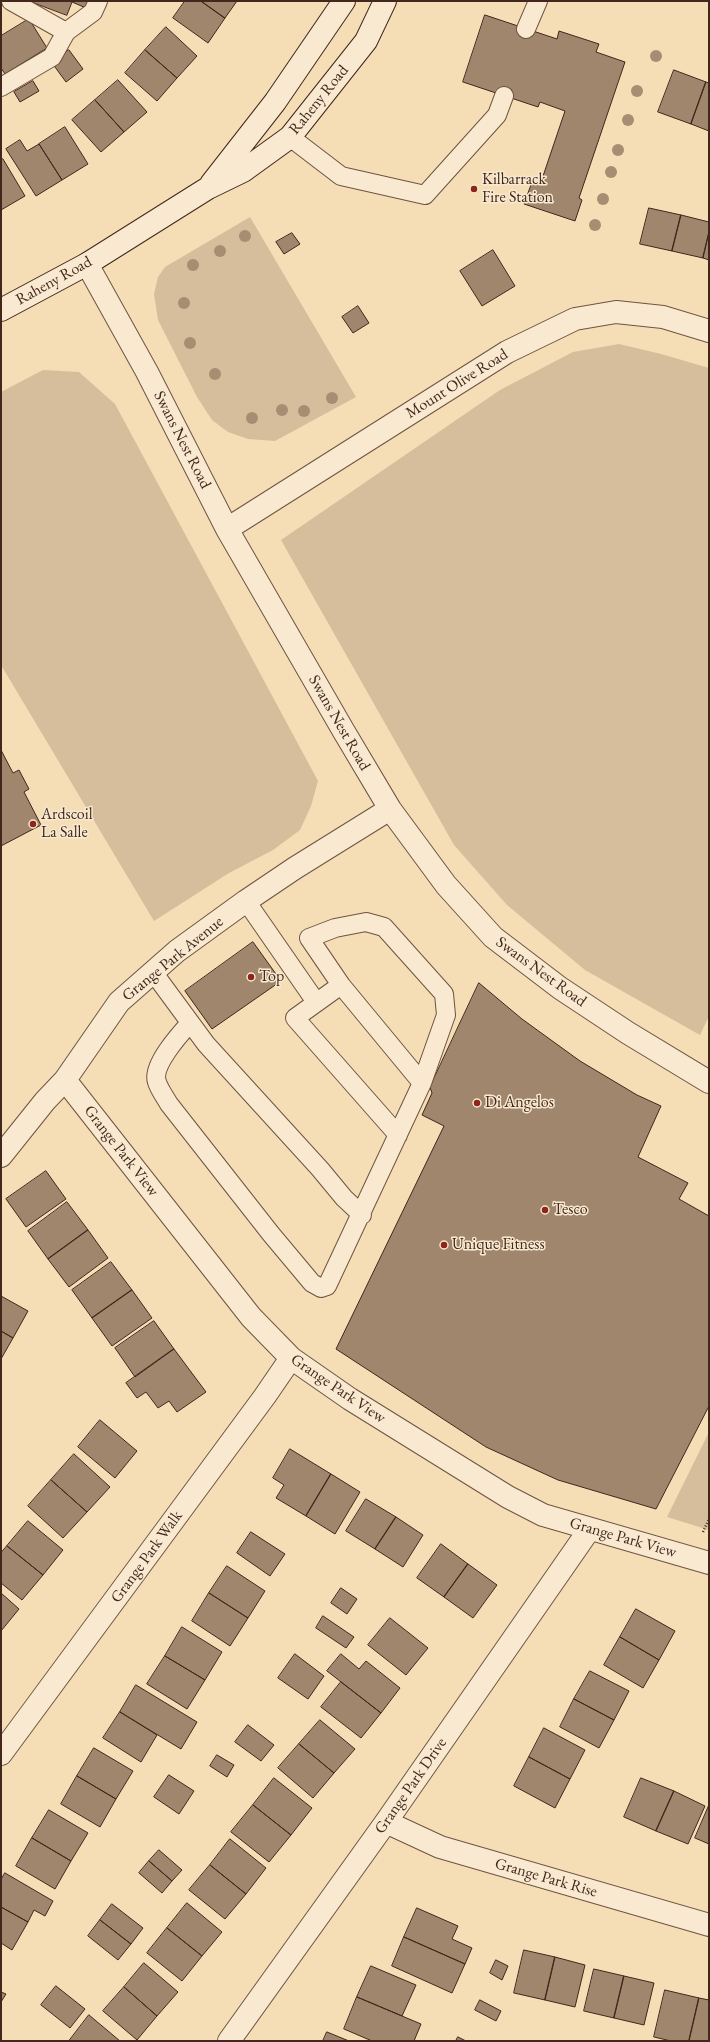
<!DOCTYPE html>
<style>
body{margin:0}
#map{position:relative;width:710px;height:2042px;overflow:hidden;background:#f5ddb6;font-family:"EB Garamond",serif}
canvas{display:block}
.frame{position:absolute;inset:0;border:2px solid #41271c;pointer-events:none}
</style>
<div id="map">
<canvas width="710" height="2042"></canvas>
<div class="frame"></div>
</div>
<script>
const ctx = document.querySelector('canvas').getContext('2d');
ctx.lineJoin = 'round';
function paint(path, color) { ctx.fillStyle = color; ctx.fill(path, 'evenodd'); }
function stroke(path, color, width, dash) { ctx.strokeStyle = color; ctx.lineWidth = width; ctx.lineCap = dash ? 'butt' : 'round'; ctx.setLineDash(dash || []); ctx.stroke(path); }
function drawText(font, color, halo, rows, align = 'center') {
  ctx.font = font + ' "EB Garamond",serif'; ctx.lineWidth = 3; ctx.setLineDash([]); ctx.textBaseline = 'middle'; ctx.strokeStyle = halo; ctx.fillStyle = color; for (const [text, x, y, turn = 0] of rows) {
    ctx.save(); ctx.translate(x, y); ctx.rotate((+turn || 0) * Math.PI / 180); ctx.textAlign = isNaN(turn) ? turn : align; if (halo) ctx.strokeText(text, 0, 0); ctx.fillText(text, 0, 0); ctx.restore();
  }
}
paint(new Path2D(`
 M250 217 356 397 275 441 248 439 228 432 212 420 197 397 158 320 154 294 158 277 165 267Z
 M619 344 661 354 709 368V1016L700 1035 585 970 507 905 454 845 281 540 500 390 573 352Z
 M43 370 79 372 115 404 318 781 311 806 300 830 273 850 229 873 154 921 1 665V392Z
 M709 1432V1530L667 1517Z`), '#d6be9c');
const building = new Path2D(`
 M29 1H88L86 8 72 2 67 15Z
 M185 1H201L225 18 208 43 173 18Z
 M201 1H237L225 18Z
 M485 15 557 39 559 31 599 44 596 52 625 62 579 198 582 200 575 221 524 204 532 182 540 185 565 111 540 102 538 107 463 82Z
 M29 19 47 48 5 74 1 68V36Z
 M166 27 197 56 177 78 145 50Z
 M69 50 83 69 66 82 52 63Z
 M145 50 177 78 157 101 125 73Z
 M674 70 706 82 691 124 658 112Z
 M118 80 147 112 124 132 95 100Z
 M33 81 39 91 20 102 14 92Z
 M706 82 709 83V131L691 124Z
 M95 100 124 132 101 152 72 120Z
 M65 127 88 164 62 180 39 144Z
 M20 140 27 151 39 144 62 180 36 196 6 149Z
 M3 159 25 196 1 210V160Z
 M649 208 681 215 672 251 640 244Z
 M681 215 709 222V232L703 258 672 251Z
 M709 232V260L703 258Z
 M292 233 300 244 284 254 276 242Z
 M493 250 515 286 482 306 460 271Z
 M358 306 369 323 353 333 342 317Z
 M1 750 13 773 19 770 29 789 24 792 41 825 1 846Z
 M253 942 281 981 212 1029 185 991Z
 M479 983 522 1019 580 1061 637 1095 661 1106 638 1157 688 1183 679 1199 709 1216V1406L656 1509 558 1480 486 1447 336 1349 444 1126 422 1115 432 1093 430 1087Z
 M46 1171 66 1199 26 1227 6 1199Z
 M67 1202 88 1230 48 1259 28 1231Z
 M88 1230 108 1258 69 1287 48 1259Z
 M111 1262 132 1290 92 1318 72 1290Z
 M132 1290 152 1318 112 1346 92 1318Z
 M1 1296 28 1311 13 1338 1 1331Z
 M154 1321 174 1349 135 1377 115 1348Z
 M1 1331 13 1338 1 1359Z
 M174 1349 206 1392 177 1412 169 1401 158 1408 146 1392 137 1398 126 1383Z
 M100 1420 137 1451 115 1478 78 1447Z
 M290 1449 331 1474 306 1516 276 1498 284 1485 273 1478Z
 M74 1454 110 1487 87 1512 51 1480Z
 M331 1474 360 1492 335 1534 306 1516Z
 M51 1480 87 1512 63 1538 28 1506Z
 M366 1499 396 1517 375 1549 346 1531Z
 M396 1517 423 1535 403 1567 375 1549Z
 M28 1521 63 1550 43 1575 7 1546Z
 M251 1532 285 1554 270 1576 237 1553Z
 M441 1544 468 1564 444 1597 417 1578Z
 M7 1546 43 1575 22 1600 1 1583V1553Z
 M468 1564 497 1585 473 1618 444 1597Z
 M227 1566 265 1591 248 1618 209 1593Z
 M341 1588 357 1599 347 1614 331 1603Z
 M1 1593 19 1609 1 1631Z
 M209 1593 248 1618 230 1646 192 1621Z
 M636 1609 675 1631 659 1660 620 1637Z
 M323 1616 354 1637 346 1648 316 1628Z
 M390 1618 428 1648 406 1675 368 1645Z
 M182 1627 222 1652 205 1680 165 1656Z
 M620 1637 659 1660 643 1688 604 1665Z
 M295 1654 324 1676 308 1699 278 1678Z
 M341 1654 359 1669 366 1661 400 1688 381 1713 327 1671Z
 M165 1656 205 1680 187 1709 147 1684Z
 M590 1671 629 1691 614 1720 574 1699Z
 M341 1682 381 1713 361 1738 321 1707Z
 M136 1685 197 1722 181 1749 120 1712Z
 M574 1699 614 1720 599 1748 560 1727Z
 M120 1712 157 1735 141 1762 103 1738Z
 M320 1720 355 1749 334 1773 299 1744Z
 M248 1725 274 1745 261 1761 235 1742Z
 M544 1728 585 1750 570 1779 529 1757Z
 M299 1744 334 1773 313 1798 278 1768Z
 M94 1748 133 1771 116 1799 77 1776Z
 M217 1755 234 1765 227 1777 210 1766Z
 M529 1757 570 1779 555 1808 514 1786Z
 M169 1775 194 1791 179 1814 154 1797Z
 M77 1776 116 1799 100 1827 61 1804Z
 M274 1778 312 1808 291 1835 253 1805Z
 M641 1778 674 1791 656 1831 624 1817Z
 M674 1791 705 1806 688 1844 656 1831Z
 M253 1805 291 1835 269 1862 231 1832Z
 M709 1805V1844L695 1838Z
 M49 1810 88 1833 71 1861 32 1838Z
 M32 1838 71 1861 55 1889 16 1866Z
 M230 1839 266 1868 246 1894 210 1865Z
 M159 1850 182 1870 172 1881 149 1861Z
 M149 1861 172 1881 162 1893 139 1873Z
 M210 1865 246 1894 225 1919 189 1890Z
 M5 1873 53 1901 45 1916 34 1910 28 1922 1 1907V1880Z
 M187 1903 222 1932 202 1956 167 1928Z
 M112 1904 143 1928 131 1944 100 1920Z
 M1 1907 28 1922 12 1950 1 1943Z
 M417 1908 458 1926 452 1939 472 1948 465 1964 404 1937Z
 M100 1920 131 1944 118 1960 88 1936Z
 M167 1928 202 1956 182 1981 147 1953Z
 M404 1937 465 1964 452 1993 392 1966Z
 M524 1950 555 1957 545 2000 514 1993Z
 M555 1957 585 1965 575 2007 545 2000Z
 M496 1960 508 1966 502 1980 490 1973Z
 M144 1963 178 1992 157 2016 124 1987Z
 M371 1966 416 1985 402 2016 357 1997Z
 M594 1969 624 1976 614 2018 584 2011Z
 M624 1976 654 1983 644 2025 614 2018Z
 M56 1986 85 2009 70 2028 41 2005Z
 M124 1987 157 2016 137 2040 103 2011Z
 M665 1990 699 1998 689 2041H671L654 2037Z
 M1 1992 6 1994 1 2002Z
 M357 1997 421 2024 414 2041H372L344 2029Z
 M699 1998 709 2000V2041H689Z
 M480 2000 501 2011 496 2021 475 2010Z
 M89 2015 120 2041H69Z
 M327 2032 349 2041H323Z
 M458 2037 466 2041H456Z`);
paint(building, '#9f866c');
stroke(building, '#41271c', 1);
const service = new Path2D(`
 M11 1 66 32
 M526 29 538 1
 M1 87 52 57 66 32 93 12 98 1
 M290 137 341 176 425 195 497 115 504 96
 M246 901 316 1002
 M153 972 206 1044 320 1169 344 1198 362 1215
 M190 1023C180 1034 151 1066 157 1082 159 1089 165 1097 169 1104L271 1234 312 1283 321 1288 327 1286 422 1083 446 1015 444 994 384 927 366 922 335 928 309 938 341 985
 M398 1135 295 1018 341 985 422 1083`);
const minor = new Path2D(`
 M87 264 147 372 227 529 343 730 390 809 446 885 493 937 560 988 628 1033 709 1082
 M227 529 507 352 575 319 616 312 663 317 709 331
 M65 1080 251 1317 291 1358 350 1399 508 1497 543 1515 709 1563
 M1 1156 45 1101 65 1080 119 1002 177 951 246 901 295 868 390 809
 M1 1754 265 1396 291 1358
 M386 1822 440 1847 709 1925
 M229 2041 386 1822 589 1530`);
const secondary = new Path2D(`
 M211 184 275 102 344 1
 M1 310 87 264 208 188 243 171 290 137 366 41 385 1`);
stroke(service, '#6e5442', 20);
stroke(minor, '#6e5442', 24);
stroke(secondary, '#41271c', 24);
stroke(new Path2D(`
 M703 1532 709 1519`), '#41271c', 2.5, [1, 2]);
stroke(service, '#f8e9d0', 18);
stroke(minor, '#f8e9d0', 22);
stroke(secondary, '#f8e9d0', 22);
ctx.fillStyle = '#a68e73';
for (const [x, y] of [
 [656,56],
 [637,91],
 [628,120],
 [618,150],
 [611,172],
 [603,199],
 [595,225],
 [245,236],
 [220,251],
 [193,265],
 [184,303],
 [190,343],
 [215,374],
 [332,398],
 [282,410],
 [304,411],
 [252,418]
]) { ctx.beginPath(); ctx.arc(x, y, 6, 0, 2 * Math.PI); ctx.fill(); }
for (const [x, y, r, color] of [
 [474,189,4,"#8f2418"],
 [33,824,4,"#8f2418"],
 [251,977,4,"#8f2418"],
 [477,1103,4,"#8f2418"],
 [545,1210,4,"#8f2418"],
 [444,1245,4,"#8f2418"]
]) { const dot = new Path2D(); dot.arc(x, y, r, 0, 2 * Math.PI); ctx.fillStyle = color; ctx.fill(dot); stroke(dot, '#f8e9d0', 1.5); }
drawText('16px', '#41271c', '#f8e9d0', [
 ["Raheny Road",319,100,-51],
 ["Raheny Road",54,281,-29],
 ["Mount Olive Road",457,384,-32],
 ["Swans Nest Road",182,440,63],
 ["Swans Nest Road",339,723,60],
 ["Grange Park Avenue",173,959,-39],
 ["Swans Nest Road",541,972,36],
 ["Grange Park View",121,1151,52],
 ["Grange Park View",338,1389,34],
 ["Grange Park View",623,1538,16],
 ["Grange Park Walk",147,1557,-54],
 ["Grange Park Drive",411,1786,-55],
 ["Grange Park Rise",546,1878,16]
]);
drawText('16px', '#41271c', '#f8e9d0', [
 ["Kilbarrack",482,180],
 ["Fire Station",482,198],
 ["Ardscoil",41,815],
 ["La Salle",41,833],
 ["Top",259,977],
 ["Di Angelos",485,1103],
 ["Tesco",553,1210],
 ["Unique Fitness",452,1245]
], 'left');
</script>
